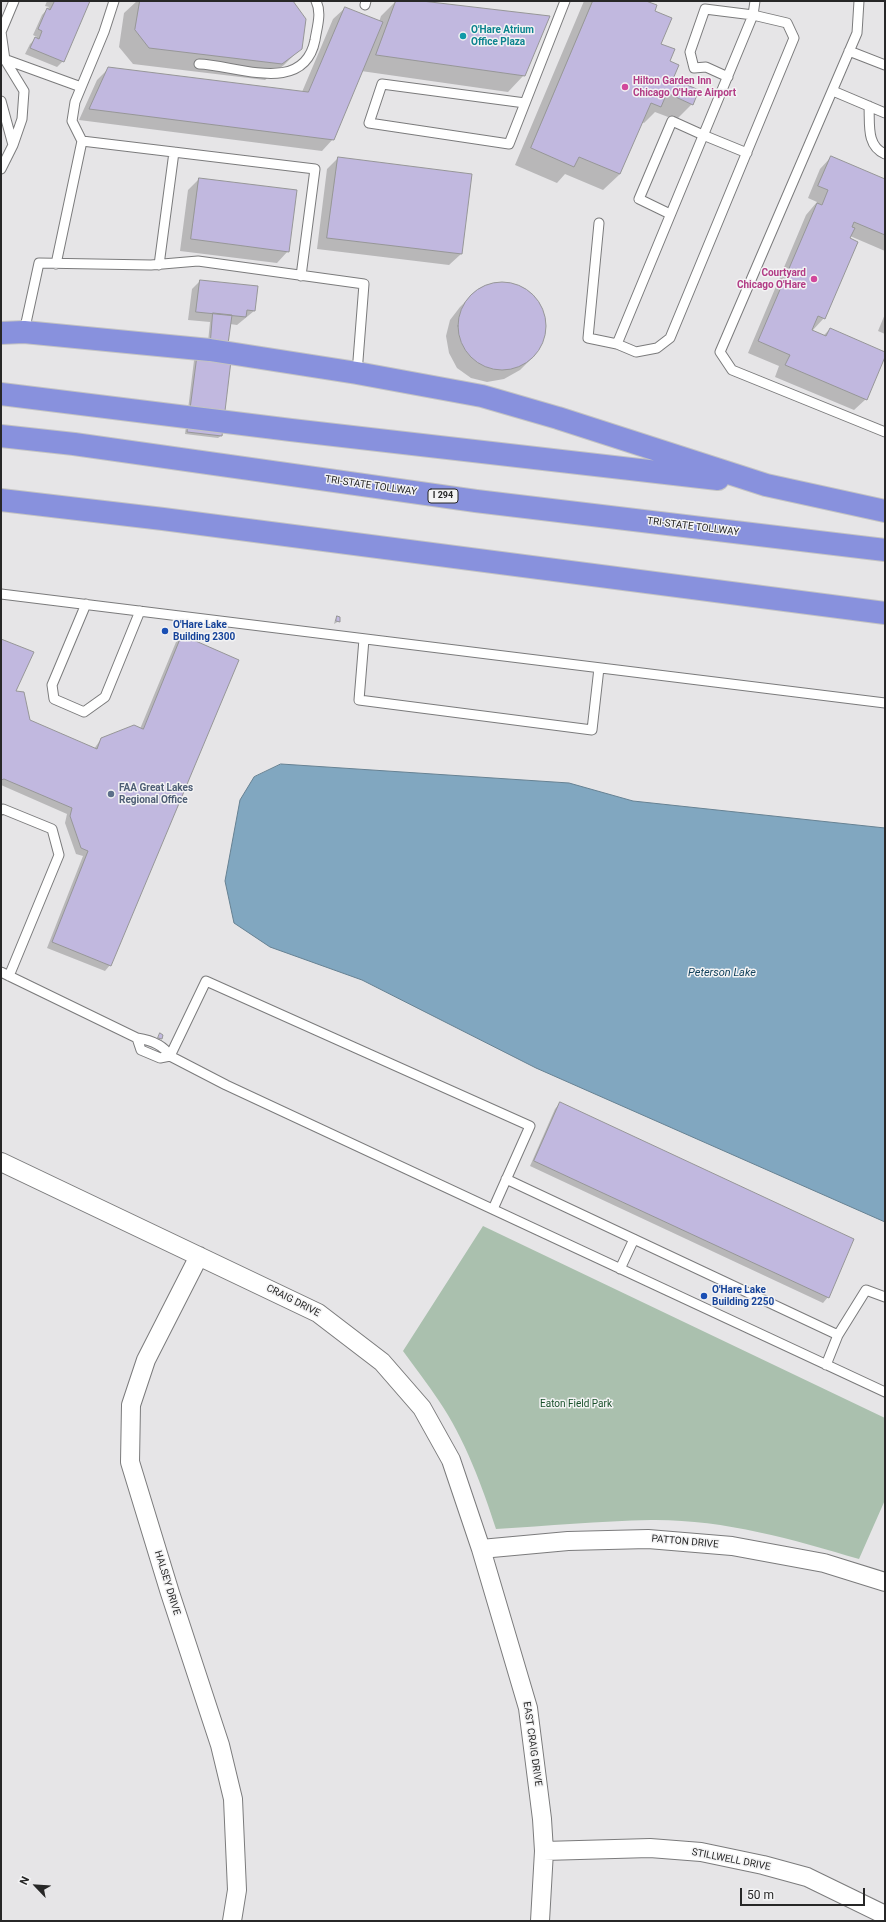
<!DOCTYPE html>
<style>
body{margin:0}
#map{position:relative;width:886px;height:1922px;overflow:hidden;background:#e6e5e7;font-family:Roboto,sans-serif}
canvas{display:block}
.frame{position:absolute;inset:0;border:2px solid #272727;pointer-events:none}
.north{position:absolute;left:16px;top:1866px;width:40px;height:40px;-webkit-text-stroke:3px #f3f3f4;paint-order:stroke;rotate:295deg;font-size:11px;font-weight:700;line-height:16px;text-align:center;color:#272727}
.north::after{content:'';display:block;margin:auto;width:14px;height:18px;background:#272727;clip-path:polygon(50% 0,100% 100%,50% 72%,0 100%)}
.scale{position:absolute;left:740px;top:1888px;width:125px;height:18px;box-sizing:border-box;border:2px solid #272727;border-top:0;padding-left:5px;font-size:12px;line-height:14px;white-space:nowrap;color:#272727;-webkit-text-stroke:3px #f3f3f4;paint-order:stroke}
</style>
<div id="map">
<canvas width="886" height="1922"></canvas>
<div class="frame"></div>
<div class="north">N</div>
<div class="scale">50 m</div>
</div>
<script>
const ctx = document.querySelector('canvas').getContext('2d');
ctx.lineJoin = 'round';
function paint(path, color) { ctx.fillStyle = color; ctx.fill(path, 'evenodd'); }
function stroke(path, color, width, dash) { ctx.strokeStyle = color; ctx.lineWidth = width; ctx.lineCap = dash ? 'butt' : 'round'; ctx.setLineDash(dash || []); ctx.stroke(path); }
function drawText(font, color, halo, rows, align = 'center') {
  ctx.font = font + ' Roboto,sans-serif'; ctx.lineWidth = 3; ctx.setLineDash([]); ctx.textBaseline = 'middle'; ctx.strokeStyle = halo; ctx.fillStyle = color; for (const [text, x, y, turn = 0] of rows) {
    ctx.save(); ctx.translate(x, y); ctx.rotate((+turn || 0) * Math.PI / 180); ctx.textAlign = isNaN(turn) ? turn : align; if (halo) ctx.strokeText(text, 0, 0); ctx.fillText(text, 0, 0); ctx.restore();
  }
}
paint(new Path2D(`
 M483 1226 885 1418V1500L859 1559C792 1539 721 1519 651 1520 599 1521 548 1526 496 1529 483 1488 464 1437 439 1401 428 1384 415 1368 403 1351Z`), '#aac0ae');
const water = new Path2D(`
 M281 764 569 783 633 801 885 828V1222L536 1068 362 980 270 947 234 923 225 881 240 800 254 777Z`);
paint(water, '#81a7c0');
stroke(water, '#668192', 1);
paint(new Path2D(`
 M47 1H88L63 61 57 67 25 54 30 44 37 37 33 35 42 15 49 7 45 6Z
 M137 1H291L301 48 284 65 265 80 133 64 119 47 124 13Z
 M396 1H414L524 75 508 92 361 71 333 139 322 151 79 120 97 80 109 68 302 92 333 19 345 8 379 22 381 16Z
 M584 1H644L653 11 660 44 668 62 672 79 692 104 676 120 655 112 644 123 641 122 620 174 603 190 565 174 557 183 515 165Z
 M831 157 885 180V251L850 236 824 318 812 331 823 336 830 329 885 353 866 399 854 410 775 377 779 366 748 353 806 215 817 202 808 198 820 169Z
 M338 158 471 175 461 254 449 265 317 249 327 169Z
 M199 179 288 251 277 263 180 251 188 190Z
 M200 281 256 286 254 311 237 325 230 324 221 436 218 438 185 434 196 344 208 342 210 322 188 320 192 289Z
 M501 283 517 285 531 294 540 306 545 324 542 343 532 358 520 370 504 379 487 382 471 378 457 368 449 353 446 336 450 320 460 307 472 295 485 286Z
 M885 314V334L878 331Z
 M337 617 339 621 334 624 335 620Z
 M182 637 110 965 105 971 47 948 83 856 76 854 65 823 67 814 1 785V640L14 691 29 721 94 749 101 739 140 729 176 642Z
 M560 1103 828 1297 823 1303 530 1166 555 1109Z`), '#0003');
const building = new Path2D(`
 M52 1H90L64 62 30 48 35 37 39 39 42 31 38 29 47 8 50 10 54 2Z
 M140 1H293L306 19 302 49 282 64 149 48 135 30Z
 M396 1H422L550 16 525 76 376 55Z
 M593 1H646L657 5 655 11 672 18 661 44 675 49 670 61 679 65 673 79 699 90 693 105 667 93 661 107 651 103 620 174 579 157 574 167 531 148Z
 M345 7 383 22 334 140 89 109 108 67 308 92Z
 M831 156 885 179V235L854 222 852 227 855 228 850 238 858 242 825 319 818 316 812 330 826 336 830 328 885 352V357L867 400 785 365 790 355 758 341 817 203 822 205 828 190 818 186Z
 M338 157 472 174 462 254 327 238Z
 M199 178 297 190 289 252 191 239Z
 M200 280 258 286 255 311 247 310 246 317 196 312Z
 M458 326a44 44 0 1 1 88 0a44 44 0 1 1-88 0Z
 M213 313 232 315 228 344H233L222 436 187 432 199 340 210 341Z
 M337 616 340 617V622L336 621Z
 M182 635 239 660 111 966 52 942 88 851 81 848 70 816 72 808 4 779 1 780V639L34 652 16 691 24 692 30 720 97 749 101 738 134 725 143 729Z
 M160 1033 163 1035 162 1039 158 1038Z
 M560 1102 854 1239 829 1298 534 1161Z`);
paint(building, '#c1b8df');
stroke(building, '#969697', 1);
const service = new Path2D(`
 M859 1 857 33 720 352 732 370 885 432
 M365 5 366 1
 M849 51 885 65
 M4 59 81 87
 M199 64C236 65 304 96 315 40 317 27 322 13 316 1
 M728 77 706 67 694 68 690 52 705 9 753 15 787 23 794 38 670 338 657 348 636 352 617 344 753 15 755 1
 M833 91 885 113
 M1 101 13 145 22 119 24 91 5 60 1 32 14 1
 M525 103 382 84 369 123 509 144 565 1
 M869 106C870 124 866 146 885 154
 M82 141 72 121 75 102 104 32 114 1
 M1 169 13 145
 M670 214 639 199 672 121 703 135 747 153
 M599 223 588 338 617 344
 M56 264 82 141 315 169 301 276
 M159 265 174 152
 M24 332 39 263 151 265 198 261 364 284 357 373
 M1 594 885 703
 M86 604 52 685 54 699 84 712 105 697 140 611
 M364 639 359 700 592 730 599 668
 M1 810 3 809 52 829 59 855 9 976
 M1 972 137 1038C150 1040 163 1044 170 1056L226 1085 885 1392
 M137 1038 141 1050 160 1058 170 1056
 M170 1056 206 981 530 1126 493 1209
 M506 1179 838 1335
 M620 1269 634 1239
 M826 1365 838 1335 866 1290 885 1297`);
const minor = new Path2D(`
 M1 1162 318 1313 382 1362 422 1408 451 1460 481 1549 528 1708 542 1819 544 1851 540 1921
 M199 1256 146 1360 131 1405 130 1462 170 1593 220 1745 233 1799 237 1890 232 1921
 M481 1549 568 1541 648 1539 732 1546 824 1563 885 1582
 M544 1851 650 1848 701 1852 763 1865 807 1877 885 1915`);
const motorway = new Path2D(`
 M1 333 24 332 210 350 357 373 482 396 558 418 766 485 885 511
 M1 394 291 430 718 479
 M1 436 74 444 476 501 885 550
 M1 500 163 519 885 613`);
stroke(service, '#7b7b7c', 11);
stroke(minor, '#7b7b7c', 20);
stroke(motorway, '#c3c3c3', 24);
stroke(service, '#fff', 9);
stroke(minor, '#fff', 18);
stroke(motorway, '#8891dd', 22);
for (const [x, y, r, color] of [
 [463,36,4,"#0f9aa8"],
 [625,87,4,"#d1479c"],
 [814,279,4,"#d1479c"],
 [165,631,4,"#1a4fb4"],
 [111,794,4,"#5c6f8a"],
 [704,1296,4,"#1a4fb4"]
]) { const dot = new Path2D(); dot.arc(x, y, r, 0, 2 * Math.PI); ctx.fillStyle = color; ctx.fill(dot); stroke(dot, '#f3f3f4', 1.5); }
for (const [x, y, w] of [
 [443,496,30]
]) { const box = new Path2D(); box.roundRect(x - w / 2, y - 7, w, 14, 3); ctx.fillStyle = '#f3f3f4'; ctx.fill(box); stroke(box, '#272727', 1); }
drawText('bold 9px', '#272727', null, [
 ["I 294",443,496]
]);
drawText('bold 10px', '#0d838f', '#f3f3f4', [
 ["O'Hare Atrium",471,30],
 ["Office Plaza",471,42]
], 'left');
drawText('bold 10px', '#b23c85', '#f3f3f4', [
 ["Hilton Garden Inn",633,81],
 ["Chicago O'Hare Airport",633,93],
 ["Courtyard",806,273,"right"],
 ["Chicago O'Hare",806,285,"right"]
], 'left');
drawText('10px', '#272727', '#f3f3f4', [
 ["TRI-STATE TOLLWAY",371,486,8],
 ["TRI-STATE TOLLWAY",693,527,7],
 ["CRAIG DRIVE",293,1301,27],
 ["PATTON DRIVE",685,1542,5],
 ["HALSEY DRIVE",167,1583,73],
 ["EAST CRAIG DRIVE",532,1744,82],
 ["STILLWELL DRIVE",731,1860,11]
]);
drawText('bold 10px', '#164399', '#f3f3f4', [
 ["O'Hare Lake",173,625],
 ["Building 2300",173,637],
 ["O'Hare Lake",712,1290],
 ["Building 2250",712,1302]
], 'left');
drawText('bold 10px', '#4e5e75', '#f3f3f4', [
 ["FAA Great Lakes",119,788],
 ["Regional Office",119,800]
], 'left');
drawText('10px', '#19502b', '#f3f3f4', [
 ["Eaton Field Park",576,1404]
]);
drawText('italic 11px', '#11415c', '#f3f3f4', [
 ["Peterson Lake",722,973]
]);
</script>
